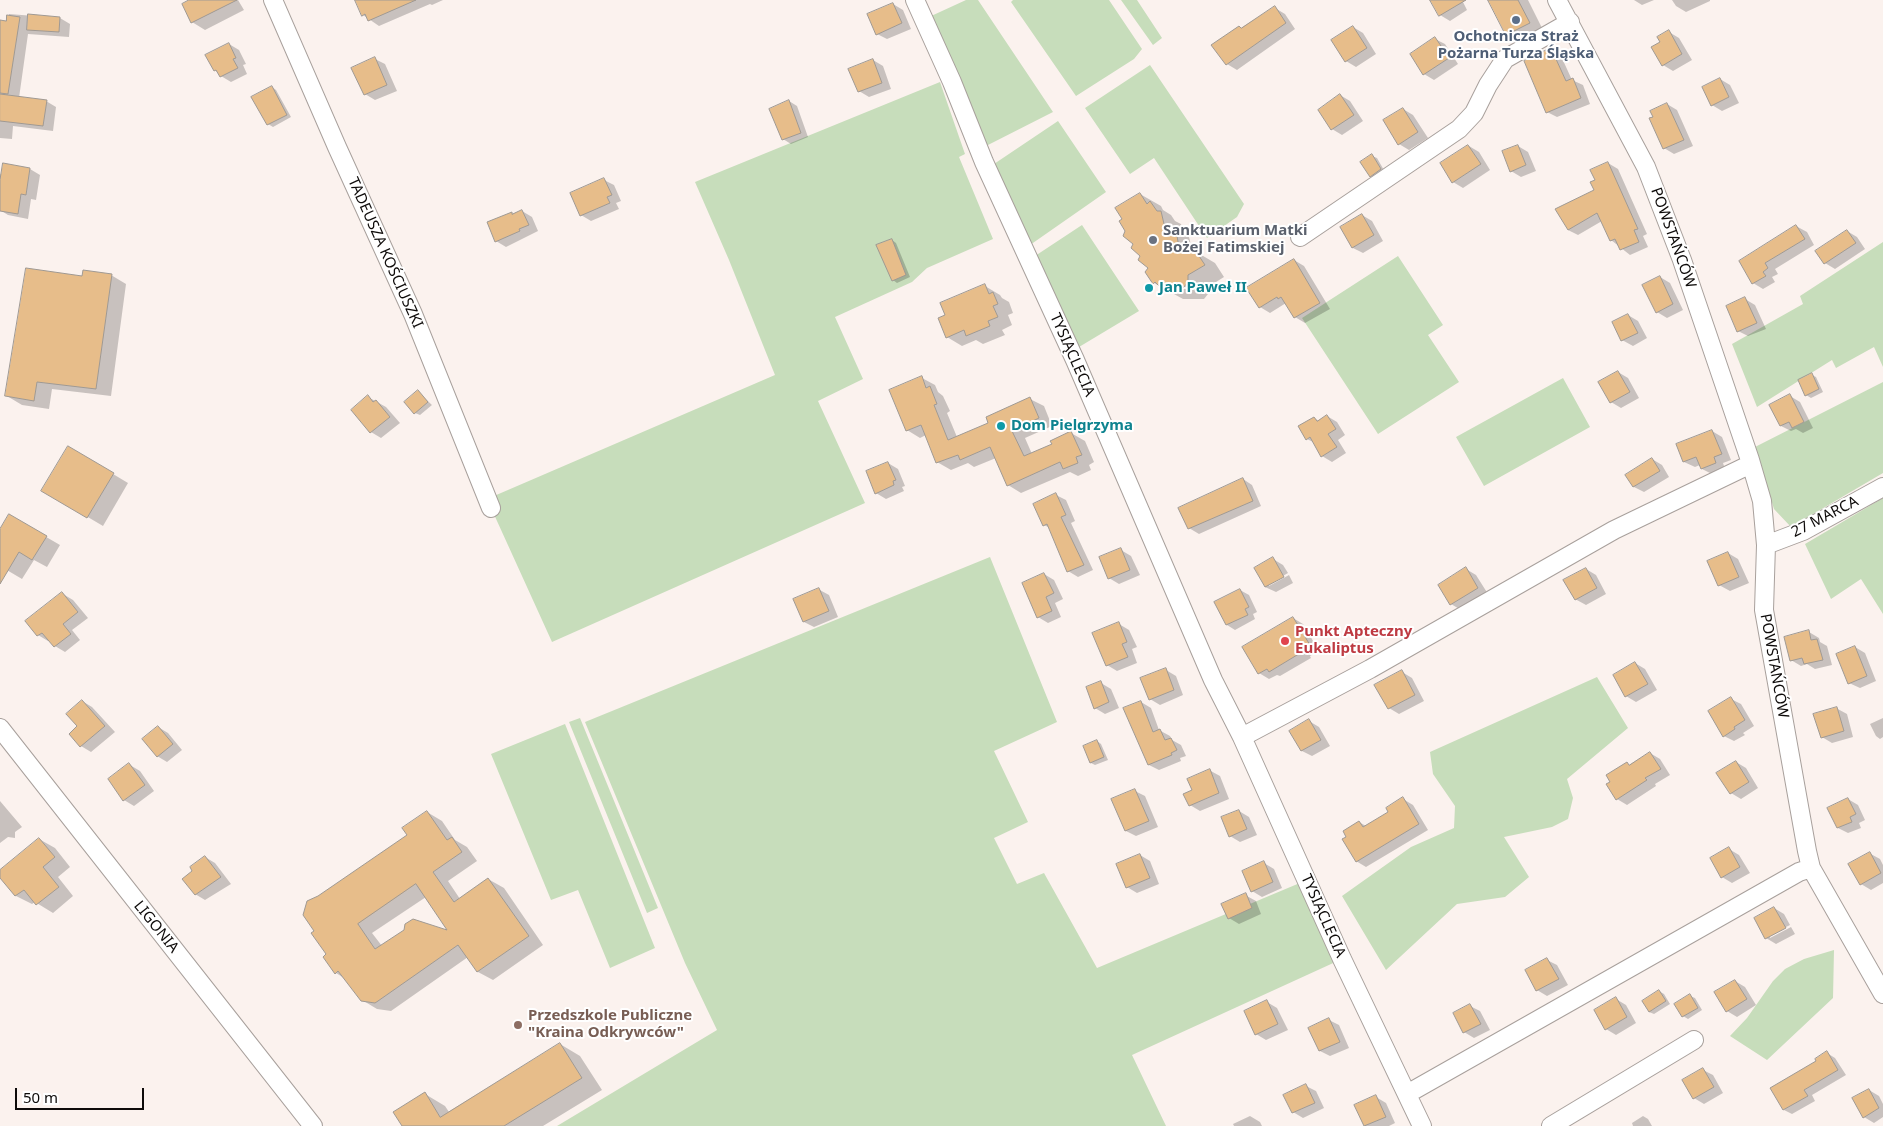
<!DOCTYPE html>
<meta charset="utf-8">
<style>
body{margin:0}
#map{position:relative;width:1883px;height:1126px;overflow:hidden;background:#fbf2ee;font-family:"Noto Sans",sans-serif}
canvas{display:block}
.scale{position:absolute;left:15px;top:1088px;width:129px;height:22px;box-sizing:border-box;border:2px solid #0e0b0a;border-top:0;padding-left:6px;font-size:15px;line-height:18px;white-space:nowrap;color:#0e0b0a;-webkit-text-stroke:4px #fff;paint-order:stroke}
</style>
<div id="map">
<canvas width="1883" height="1126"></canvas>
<div class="scale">50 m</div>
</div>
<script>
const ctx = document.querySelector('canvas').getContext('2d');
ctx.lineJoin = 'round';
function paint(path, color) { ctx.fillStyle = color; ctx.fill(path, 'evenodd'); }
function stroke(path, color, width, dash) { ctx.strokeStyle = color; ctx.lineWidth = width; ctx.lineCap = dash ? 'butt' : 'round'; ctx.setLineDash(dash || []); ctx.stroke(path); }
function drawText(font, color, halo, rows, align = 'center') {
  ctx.font = font + ' "Noto Sans",sans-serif'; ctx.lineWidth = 4; ctx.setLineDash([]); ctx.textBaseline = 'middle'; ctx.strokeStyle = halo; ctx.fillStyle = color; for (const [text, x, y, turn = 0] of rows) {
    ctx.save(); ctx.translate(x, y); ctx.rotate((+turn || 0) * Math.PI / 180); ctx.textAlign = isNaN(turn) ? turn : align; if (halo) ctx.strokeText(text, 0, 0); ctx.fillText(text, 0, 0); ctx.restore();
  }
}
paint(new Path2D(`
 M966 0H978L1053 112 986 146 929 17Z
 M1013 0H1109L1142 49 1134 59 1076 96 1011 2Z
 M1121 0H1137L1162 38 1153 45Z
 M1150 65 1244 204 1237 217 1207 238 1154 158 1130 174 1085 108Z
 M940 82 965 154 959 157 993 239 927 268 912 282 835 317 863 379 818 401 865 503 552 642 487 499 775 375 729 260 695 182Z
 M1058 121 1106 192 1030 245 994 164Z
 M1082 225 1139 311 1079 347 1035 256Z
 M1883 242V367L1874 347 1836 368 1832 360 1757 407 1732 344 1803 304 1800 296Z
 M1398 256 1443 325 1428 335 1459 382 1378 434 1302 318Z
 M1563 378 1590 427 1484 486 1456 437Z
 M1883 382V473L1791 527 1774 509 1755 447Z
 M1883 498V614L1861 579 1831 599 1805 544Z
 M990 557 1057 722 994 751 1028 822 994 838 1017 884 1044 873 1097 968 1307 880 1342 959 1132 1055 1166 1126H557L717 1030 685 963 585 722Z
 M1597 677 1628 728 1567 779 1573 798 1568 819 1552 827 1504 837 1529 877 1505 897 1457 904 1386 970 1342 896 1411 847 1454 828 1455 806 1433 774 1430 752Z
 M580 718 658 908 647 913 569 722Z
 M565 724 655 948 610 968 578 890 551 900 491 754Z
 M1834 950 1833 998 1767 1060 1730 1036 1747 1018 1773 981 1785 969 1804 959Z`), '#c7ddbb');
paint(new Path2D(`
 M188 0H238L244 10 205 30 192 22Z
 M356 0H443L432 5 430 4 379 26 363 15Z
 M1431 0H1462L1467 10 1450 21 1440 15Z
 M1490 0H1528L1544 32 1523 43 1507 34Z
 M1634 0H1654L1642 5Z
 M1672 0H1710V1L1686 12 1676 6Z
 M893 4 903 10 911 29 887 39 877 34Z
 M1275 8 1285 14 1295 29 1237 70 1227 64 1242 29Z
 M9 14 60 18 70 24 69 37 28 34 19 98 46 101 56 107 53 131 13 126 12 139 0 138V21L7 23Z
 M1353 27 1363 33 1376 54 1356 67 1346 61Z
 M1669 32 1679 38 1692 60 1673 71 1663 65 1662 43Z
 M1435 39 1445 44 1458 64 1434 80 1424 74Z
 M229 44 239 50 246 64 243 65 247 74 231 82 221 76 215 70Z
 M1551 50 1561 56 1572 80 1583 85 1590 104 1557 117 1547 112Z
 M375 59 385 64 397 91 375 100 365 94Z
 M873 60 883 66 891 89 869 97 859 91Z
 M1720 79 1730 85 1739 103 1722 111 1712 105Z
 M272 87 276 90 291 117 273 127 268 124Z
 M1340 95 1350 101 1363 121 1342 135 1332 129Z
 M789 101 797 106 808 137 791 144 783 139Z
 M1667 104 1677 110 1693 146 1674 154 1664 148Z
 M1403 109 1413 115 1428 138 1409 150 1399 144Z
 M1469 146 1479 152 1490 170 1463 188 1453 182Z
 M1518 146 1528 152 1536 171 1521 177 1511 171Z
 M1372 156 1377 158 1385 172 1375 179 1370 176Z
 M1608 163 1618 169 1647 234 1643 236 1648 247 1630 255 1611 240 1602 221 1578 235 1568 230 1596 191 1597 181Z
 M4 165 30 169 40 175 36 200 31 199 28 219 8 215 0 210V174L2 175Z
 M604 180 614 185 621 201 616 203 619 209 591 221 581 215Z
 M1140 194 1161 206 1163 210 1171 215 1175 221 1181 224 1184 234 1189 237 1191 245 1197 249 1198 253 1215 263 1224 277 1208 287V294L1204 299H1183L1154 283 1150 268 1134 243ZM1168 287H1189V289H1168Z
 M522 211 532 217 538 231 506 247 496 241 512 213 514 215Z
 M1362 215 1372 221 1383 241 1363 253 1353 248 1342 227Z
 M1796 226 1807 232 1814 245 1775 269 1778 274 1772 277 1775 282 1763 289 1753 283 1740 261Z
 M1847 231 1857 237 1865 249 1835 269 1825 263 1817 251Z
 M892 240 896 243 910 277 897 283 893 280Z
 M1294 260 1304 266 1330 309 1305 323 1295 317 1286 303 1270 313 1260 307Z
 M111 275 126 284 111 396 52 389 49 409 22 405 7 396Z
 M1660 277 1670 283 1683 310 1667 318 1657 312Z
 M985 286 1000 295 1002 298 1009 302 1013 313 1008 315 1012 325 1002 330 1005 335 983 344 976 340 962 346 947 337 946 315Z
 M1745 299 1755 305 1766 329 1748 336 1738 331Z
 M1628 315 1638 321 1647 338 1633 346 1622 340Z
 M1618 372 1628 378 1639 398 1621 408 1611 402Z
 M1812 375 1816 377 1823 392 1811 398 1806 395Z
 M922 378 935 385 938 392 943 396 950 411 947 413 957 437 989 424 1030 399 1044 406 1052 426 1025 438 1032 454 1053 444 1071 433 1085 441 1094 462 1089 465 1091 470 1078 476 1070 472 1021 493 1008 485 996 458 974 467 968 463 951 470 937 462 926 435 920 438 907 430Z
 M418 392 432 405 420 415 415 413Z
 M1790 396 1800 402 1813 428 1803 433 1796 429 1791 431 1781 426Z
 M368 397 386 407 400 423 381 438 371 432 353 410Z
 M1327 416 1337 422 1345 435 1338 440 1346 453 1332 462 1322 456 1315 443 1307 439 1314 418 1319 421Z
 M1712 431 1722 437 1731 460 1723 463 1725 469 1712 474 1702 469 1700 465 1695 467 1684 462 1678 444Z
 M83 456 128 483 103 526 42 490Z
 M1652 459 1662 465 1669 477 1644 492 1634 487 1627 475Z
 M888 463 898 469 905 486 902 487 904 491 886 499 876 493Z
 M1243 479 1252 485 1261 506 1199 534 1189 528Z
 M1056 495 1066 500 1075 521 1071 523 1093 570 1078 577 1068 571 1050 528 1044 525Z
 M10 516 60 545 47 567 34 560 22 579 0 566V532Z
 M1121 550 1131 556 1140 575 1119 584 1109 578Z
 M1728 553 1738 559 1749 583 1730 591 1719 585 1709 562Z
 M1273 559 1283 565 1288 573 1269 584V586L1289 575 1293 583 1276 592 1265 587Z
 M1466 569 1476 575 1488 594 1461 610 1451 604Z
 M1586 569 1596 575 1606 594 1586 605 1575 599Z
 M1044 574 1054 580 1063 599 1055 603 1061 617 1048 623 1038 617Z
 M818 589 829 595 838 617 814 627 804 622Z
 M1240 590 1249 595 1257 612 1253 614 1255 619 1235 630 1227 625Z
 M63 594 73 600 88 618 72 630 80 640 65 652 55 646 50 640 48 641 38 635 27 622Z
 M1293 618 1303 624 1319 651 1310 656 1311 658 1280 676 1277 675 1269 679 1259 673Z
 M1119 624 1129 630 1137 647 1132 649 1137 663 1117 671 1107 665Z
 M1809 632 1819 638 1820 642 1827 646 1832 665 1815 669 1807 664 1801 666 1791 660Z
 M1855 647 1865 653 1876 681 1860 688 1849 683Z
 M1635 663 1645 669 1657 690 1636 702 1626 696Z
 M1166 670 1176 676 1183 695 1160 705 1150 699Z
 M1402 672 1412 678 1424 701 1399 714 1389 708Z
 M1101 683 1111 689 1119 708 1105 714 1095 708Z
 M1731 699 1741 704 1754 726 1743 733 1745 735 1734 741 1724 736Z
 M82 701 92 707 115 732 91 752 81 746 70 734 79 726Z
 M1141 702 1151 708 1159 730 1170 736 1172 740 1181 745 1186 756 1180 758 1181 761 1159 770 1149 765 1125 708Z
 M1836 708 1847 714 1853 737 1832 743 1822 737Z
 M1883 718V737L1880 739 1876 736 1870 724Z
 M1309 721 1319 727 1330 746 1312 756 1302 751Z
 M158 727 168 733 182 750 167 762 157 756Z
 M1097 741 1101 744 1108 760 1095 765 1091 763Z
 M1650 753 1660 759 1670 775 1655 784 1656 786 1627 805 1617 799 1627 764 1630 766Z
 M1736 762 1746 768 1758 788 1741 799 1731 793Z
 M130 765 140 771 154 791 134 806 124 800Z
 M1209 770 1220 776 1229 799 1200 811 1190 805 1193 791Z
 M1135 791 1145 796 1158 827 1136 836 1126 831 1113 800Z
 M1403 799 1413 805 1428 830 1366 867 1356 861 1359 822 1366 826 1390 812Z
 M1848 799 1858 805 1865 820 1859 823 1861 828 1848 833 1838 828 1829 808Z
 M0 801 22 827 15 832V838L8 837 0 843Z
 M1239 811 1249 817 1257 835 1240 842 1230 836Z
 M427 812 442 821 455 840 467 847 477 861 448 881 460 899 488 879 504 888 543 945 493 980 478 972 468 957 391 1011 377 1009 362 1000 344 978 336 973 316 931 319 897 409 836ZM426 897 450 932 382 946 372 933Z
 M39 839 55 848 70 867 58 877 73 896 53 913 35 902 32 904 16 896 0 876V872Z
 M1729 849 1739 855 1750 873 1732 883 1722 877Z
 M1869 853 1880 859 1883 865V883L1871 890 1861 884Z
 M1140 855 1150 861 1159 884 1137 893 1127 887Z
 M205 857 215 863 231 884 205 900 195 894 194 872Z
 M1264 863 1274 869 1282 888 1262 897 1252 891Z
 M1245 895 1256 901 1261 914 1239 924 1229 918Z
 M1774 908 1784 914 1790 925 1770 935V938L1791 927 1795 934 1776 944 1766 938Z
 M1547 960 1557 965 1568 985 1547 996 1537 990Z
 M1735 981 1745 987 1756 1005 1737 1017 1727 1011 1716 993Z
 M1659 991 1664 994 1670 1004 1654 1014 1649 1012Z
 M1690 996 1695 998 1702 1010 1688 1019 1683 1016 1676 1004Z
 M1616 999 1626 1005 1636 1023 1616 1035 1606 1029Z
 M1267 1002 1277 1008 1288 1030 1266 1040 1256 1034Z
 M1470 1006 1480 1011 1490 1030 1474 1038 1464 1032Z
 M1329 1020 1339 1025 1349 1048 1330 1056 1320 1051Z
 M560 1044 580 1056 602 1090 543 1126H404L425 1094 445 1106 449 1112Z
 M1827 1053 1835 1058 1846 1075 1812 1095 1815 1101 1792 1114 1784 1110 1817 1061Z
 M1703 1070 1713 1075 1723 1093 1704 1104 1694 1098Z
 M1306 1086 1316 1091 1324 1108 1303 1118 1293 1112Z
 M1869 1090 1879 1096 1883 1104V1117L1874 1123 1864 1117Z
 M1376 1097 1386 1103 1395 1123 1389 1126H1365L1356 1106Z
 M1250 1116 1260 1122 1262 1126H1234L1233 1124Z
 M1643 1116 1648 1119 1652 1126H1633L1632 1123Z`), '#0003');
const building = new Path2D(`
 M189 0H237L191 23 182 4Z
 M355 0H416L368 21 365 14 362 16Z
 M1430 0H1466L1439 16Z
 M1488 0H1518L1530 23 1506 35Z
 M893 3 902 23 876 35 867 14Z
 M1275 6 1286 23 1226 65 1211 45 1239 26 1241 28Z
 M28 14 60 17 59 32 27 30Z
 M7 15 20 17 8 94 0 93V20L6 21Z
 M1353 26 1367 48 1345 62 1331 40Z
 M1669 30 1682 54 1662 66 1651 47 1660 42 1657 37Z
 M1435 37 1449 58 1423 75 1410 54Z
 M229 43 236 58 233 59 238 68 220 77 216 70 214 71 205 55Z
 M1551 48 1566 81 1573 78 1581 98 1546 113 1524 61Z
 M375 57 387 85 364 95 351 68Z
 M873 59 882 83 858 92 848 69Z
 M1720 78 1729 97 1711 106 1702 87Z
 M272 86 287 115 267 125 251 97Z
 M0 94 47 100 43 126 0 121Z
 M1340 94 1354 115 1331 130 1318 110Z
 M789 100 801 133 782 140 769 109Z
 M1667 103 1684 140 1663 149 1649 118 1653 117 1650 111Z
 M1403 108 1418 132 1398 145 1383 120Z
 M1468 145 1481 164 1452 183 1440 163Z
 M1518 145 1526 165 1510 172 1502 151Z
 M1372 154 1381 169 1370 177 1360 162Z
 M1608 162 1638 229 1634 230 1639 242 1620 250 1615 239 1610 241 1597 213 1568 230 1555 209 1594 190 1590 182 1595 180 1590 170Z
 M3 163 30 168 26 195 21 194 18 214 0 211V180Z
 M604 178 612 195 607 197 610 203 580 216 570 193Z
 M1140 193 1147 204 1150 201 1157 211H1161L1164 224H1169L1172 235 1177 236 1179 247H1185L1189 253 1195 250 1205 265 1188 275V282L1183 288H1161L1155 282 1153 284 1145 272 1148 268 1138 260 1140 256 1131 248 1133 244 1123 236 1125 231 1119 221 1122 219 1115 208Z
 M522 210 529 225 519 229 520 231 495 242 487 222 512 212V214Z
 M1362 214 1374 235 1352 248 1340 227Z
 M1796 225 1805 239 1765 263 1768 268 1763 272 1766 276 1752 284 1739 261Z
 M1847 230 1856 243 1824 264 1815 251Z
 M892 239 906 275 892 281 876 245Z
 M1294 259 1320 303 1294 318 1281 297 1278 299 1277 297 1259 308 1246 288Z
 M26 268 82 276 83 270 112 274 96 389 37 382 34 401 5 396Z
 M1660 276 1673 304 1656 313 1642 285Z
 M985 284 989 294 993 292 998 304 993 306 998 317 988 321 990 326 966 336 964 330 946 338 938 318 945 315 940 303Z
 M1745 297 1757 323 1737 332 1726 306Z
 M1628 314 1638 333 1621 341 1612 322Z
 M1618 371 1630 392 1610 403 1598 382Z
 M1812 373 1819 389 1805 396 1798 380Z
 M922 376 926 388 930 386 937 404 934 405 948 440 988 423 986 417 1030 397 1039 418 1012 431 1024 456 1052 444 1050 441 1071 431 1082 455 1076 457 1078 463 1063 469 1060 462 1007 486 990 447 960 460 958 455 936 463 921 425 906 431 889 390Z
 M418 390 428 402 414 414 404 402Z
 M1790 394 1804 422 1792 428 1789 422 1780 426 1769 405Z
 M368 395 373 402 376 400 390 417 370 433 351 410Z
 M1327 415 1336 429 1328 434 1337 447 1321 457 1310 437 1306 440 1298 426 1314 417 1317 421Z
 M1712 430 1722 454 1714 457 1716 463 1701 469 1696 457 1683 462 1676 444Z
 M68 446 114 473 87 518 41 491Z
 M1652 458 1660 471 1633 487 1625 475Z
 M888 462 896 480 893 481 894 485 875 494 866 471Z
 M1243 478 1253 501 1188 529 1178 508Z
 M1056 493 1066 515 1061 517 1084 565 1067 572 1047 524 1043 526 1033 504Z
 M9 514 47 536 32 560 19 552 0 584V529Z
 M1121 548 1130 570 1108 579 1099 557Z
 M1728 552 1739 577 1718 586 1707 561Z
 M1273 557 1284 577 1265 587 1254 568Z
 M1466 567 1478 588 1450 605 1438 585Z
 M1586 568 1597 588 1575 600 1563 580Z
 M1044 573 1054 593 1046 597 1052 611 1037 618 1022 583Z
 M819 588 829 611 803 622 793 599Z
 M1240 589 1249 607 1245 609 1248 615 1226 625 1214 602Z
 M62 592 78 612 63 624 71 634 54 647 42 633 37 636 25 621Z
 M1293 617 1310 645 1301 651 1302 652 1269 672 1267 669 1258 674 1242 647Z
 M1119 622 1127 642 1122 644 1128 657 1106 666 1092 633Z
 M1809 630 1811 640 1817 639 1823 660 1804 664 1802 658 1790 661 1784 637Z
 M1855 646 1867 676 1848 684 1836 654Z
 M1635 662 1648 684 1625 697 1613 675Z
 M1166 668 1174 690 1149 700 1140 678Z
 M1402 670 1415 695 1388 709 1374 685Z
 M1101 681 1109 702 1094 709 1086 687Z
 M1731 697 1745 720 1734 727 1735 729 1723 737 1708 711Z
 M82 700 105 726 80 747 69 734 77 726 66 714Z
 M1141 701 1153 732 1160 729 1165 740 1171 738 1177 750 1171 753 1172 755 1148 765 1123 708Z
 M1837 707 1844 731 1821 738 1813 714Z
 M1309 719 1321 740 1301 751 1289 731Z
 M158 726 173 744 157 757 142 739Z
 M1097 740 1104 757 1090 763 1083 746Z
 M1650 752 1661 769 1645 778 1647 780 1616 800 1606 784 1610 782 1606 775 1627 762 1629 765Z
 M1736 761 1749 782 1730 794 1716 773Z
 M129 763 145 785 123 801 108 779Z
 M1210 769 1219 793 1189 806 1183 794 1192 790 1187 779Z
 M1135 789 1149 821 1125 831 1111 799Z
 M1403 797 1419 824 1356 862 1342 839 1346 837 1343 831 1359 821 1363 827 1388 812 1386 808Z
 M1848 798 1856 814 1850 817 1852 822 1837 828 1827 808Z
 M1239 810 1247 829 1229 837 1221 817Z
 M427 811 447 840 452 837 462 852 433 872 454 902 488 878 529 936 477 972 458 945 378 1001 375 1003 361 1001 338 971 335 974 323 957 326 954 311 933 314 931 303 915 307 901 318 896 407 835 402 828ZM416 884 447 930 413 919 405 924 404 930 375 949 358 924Z
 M39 838 55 857 43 867 59 887 36 905 24 890 15 896 0 878V870Z
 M1729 847 1740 867 1721 878 1710 858Z
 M1870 852 1881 873 1860 885 1848 864Z
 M1140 854 1150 878 1126 888 1116 864Z
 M205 856 221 877 195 895 182 879 192 871 190 867Z
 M1264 861 1273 882 1251 892 1242 871Z
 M1246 893 1252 908 1228 919 1221 904Z
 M1774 907 1786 928 1765 939 1754 918Z
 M1547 958 1559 979 1536 991 1525 970Z
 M1735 980 1747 999 1726 1012 1714 992Z
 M1659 990 1666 1001 1649 1012 1642 1001Z
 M1690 994 1698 1008 1682 1017 1674 1004Z
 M1616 997 1627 1017 1605 1030 1594 1010Z
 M1267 1000 1278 1024 1255 1035 1244 1011Z
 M1470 1004 1481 1024 1463 1033 1453 1013Z
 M1329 1018 1340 1042 1319 1051 1308 1028Z
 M560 1043 582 1078 504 1126H402L393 1112 425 1092 440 1117Z
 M1827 1051 1838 1070 1804 1090 1808 1096 1783 1110 1770 1088 1816 1061 1815 1059Z
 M1703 1068 1714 1087 1693 1099 1682 1080Z
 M1306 1084 1315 1103 1292 1113 1283 1095Z
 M1869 1089 1879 1108 1863 1118 1852 1098Z
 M1376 1095 1386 1117 1364 1126 1354 1105Z`);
paint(building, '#e7bd8a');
stroke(building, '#9f9993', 1);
const street = new Path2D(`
 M273 0 337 147 413 314 491 508
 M915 0 952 82 984 162 1075 360 1213 680 1242 737 1342 959 1422 1126
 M1557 0 1646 167 1682 260 1750 460 1762 501 1766 545 1764 610 1807 851 1811 868 1883 994
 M1300 237 1459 129 1474 113 1488 85 1505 59 1570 22
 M1766 545 1803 531 1883 487
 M0 728 313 1126
 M1242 737 1370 669 1614 530 1751 464
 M1407 1094 1799 872 1811 868
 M1551 1126 1694 1040`);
stroke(street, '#a8a09c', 20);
stroke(street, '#fff', 18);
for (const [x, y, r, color] of [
 [1516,20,5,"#5c6f8a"],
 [1153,240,5,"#6b7280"],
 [1149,288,5,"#0f9aa8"],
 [1001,426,5,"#0f9aa8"],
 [1285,641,5,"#e0444e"],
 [518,1025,5,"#8d6e63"]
]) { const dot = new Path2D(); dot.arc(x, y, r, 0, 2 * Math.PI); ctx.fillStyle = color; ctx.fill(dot); stroke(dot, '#fff', 2); }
drawText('bold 15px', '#4e5e75', '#fff', [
 ["Ochotnicza Straż",1516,37],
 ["Pożarna Turza Śląska",1516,54]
]);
drawText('bold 15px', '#5b616d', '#fff', [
 ["Sanktuarium Matki",1163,231],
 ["Bożej Fatimskiej",1163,248]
], 'left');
drawText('15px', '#0e0b0a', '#fff', [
 ["POWSTAŃCÓW",1673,238,70],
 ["TADEUSZA KOŚCIUSZKI",385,253,66],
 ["TYSIĄCLECIA",1072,355,66],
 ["27 MARCA",1825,517,-27],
 ["POWSTAŃCÓW",1774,666,80],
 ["TYSIĄCLECIA",1323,916,66],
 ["LIGONIA",156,927,51]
]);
drawText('bold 15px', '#0d838f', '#fff', [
 ["Jan Paweł II",1159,288],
 ["Dom Pielgrzyma",1011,426]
], 'left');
drawText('bold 15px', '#be3a42', '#fff', [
 ["Punkt Apteczny",1295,632],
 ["Eukaliptus",1295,649]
], 'left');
drawText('bold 15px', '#785e54', '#fff', [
 ["Przedszkole Publiczne",528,1016],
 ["\"Kraina Odkrywców\"",528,1033]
], 'left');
</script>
